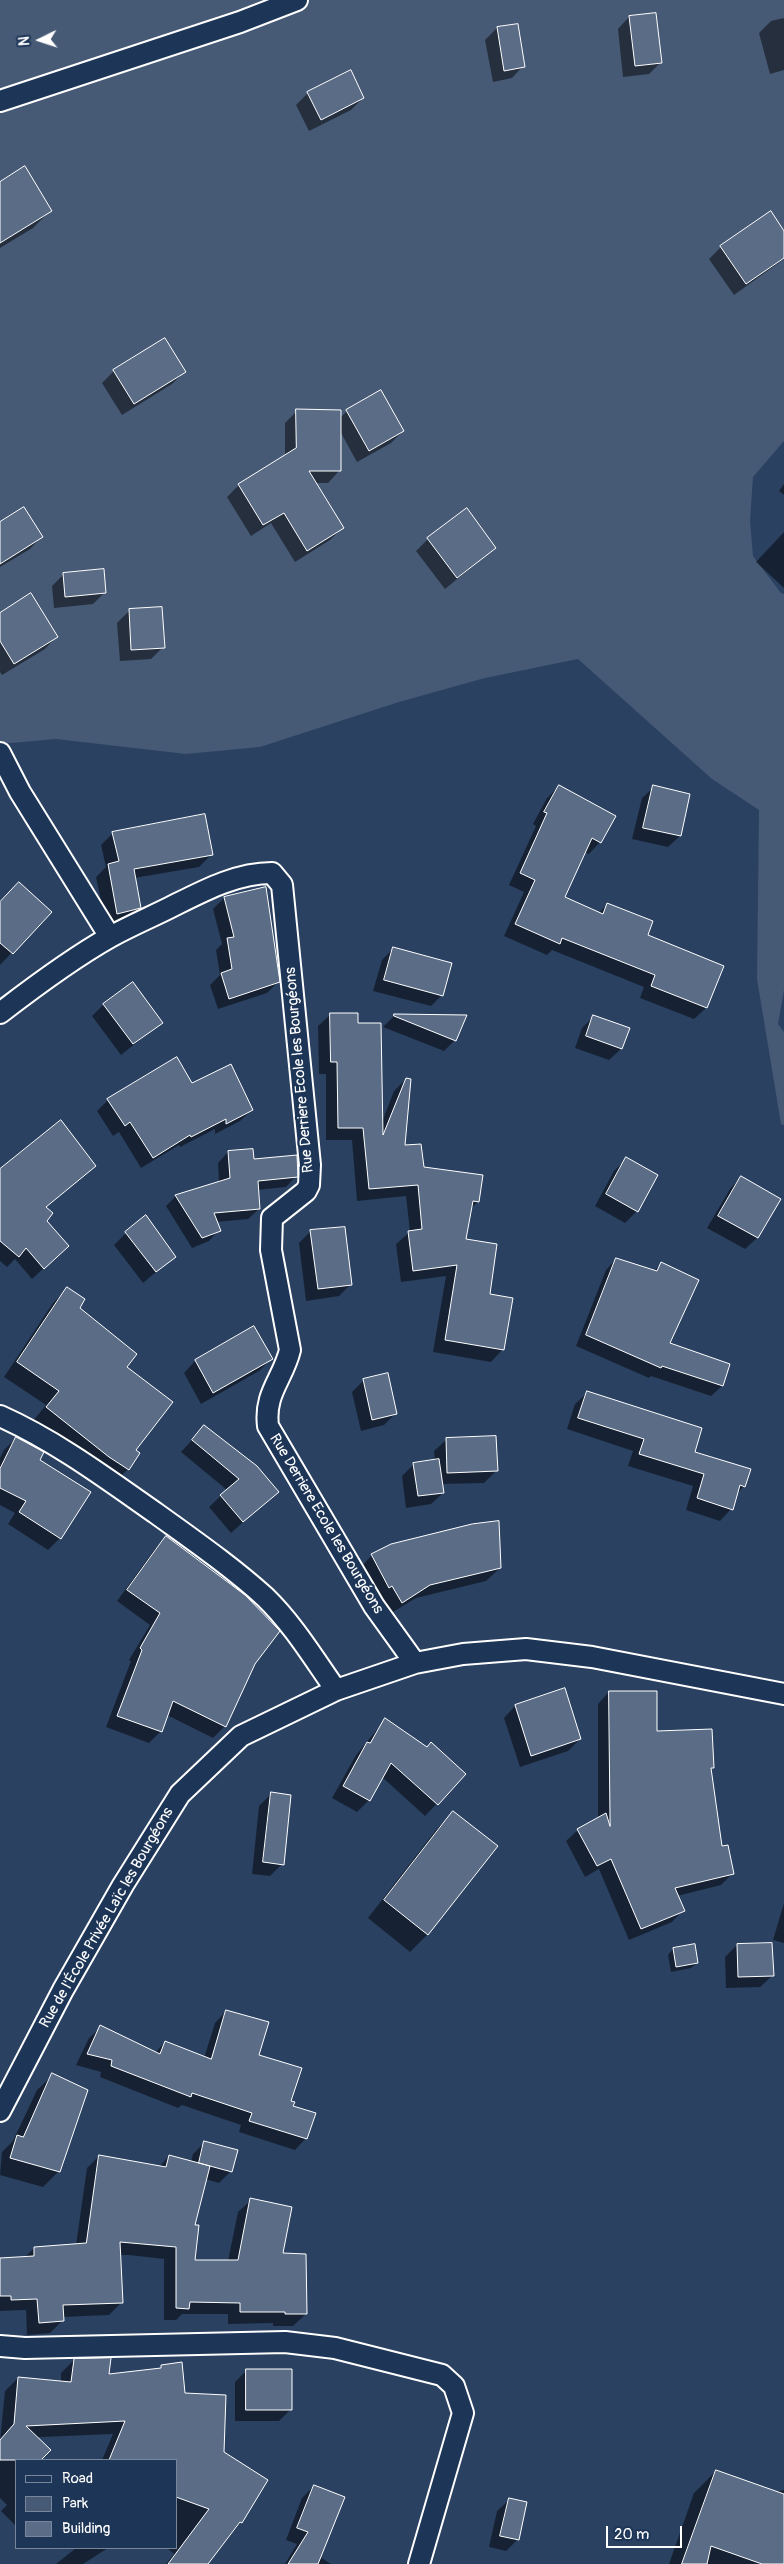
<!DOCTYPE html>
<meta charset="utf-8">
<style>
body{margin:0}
#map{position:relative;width:784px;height:2564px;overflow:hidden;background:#2a4161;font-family:Pangolin,sans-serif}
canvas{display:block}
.legend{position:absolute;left:15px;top:2459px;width:162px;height:90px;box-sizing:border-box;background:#1d3557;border:1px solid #77869a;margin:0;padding:6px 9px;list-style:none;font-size:15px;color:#fff}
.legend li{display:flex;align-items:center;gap:10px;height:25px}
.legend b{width:25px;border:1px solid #77869a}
.north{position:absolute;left:15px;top:15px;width:50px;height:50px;-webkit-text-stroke:4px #1d3557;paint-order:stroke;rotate:266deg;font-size:14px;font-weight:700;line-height:20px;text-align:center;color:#fff}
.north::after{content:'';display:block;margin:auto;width:18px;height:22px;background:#fff;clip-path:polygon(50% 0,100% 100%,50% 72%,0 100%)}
.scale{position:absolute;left:606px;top:2526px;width:76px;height:22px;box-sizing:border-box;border:2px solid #fff;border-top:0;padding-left:6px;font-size:15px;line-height:18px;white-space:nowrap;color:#fff;-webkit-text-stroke:4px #1d3557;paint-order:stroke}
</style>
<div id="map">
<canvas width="784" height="2564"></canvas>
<ul class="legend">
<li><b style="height:6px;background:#1d3557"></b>Road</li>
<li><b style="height:14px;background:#465975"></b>Park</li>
<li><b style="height:14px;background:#5b6c86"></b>Building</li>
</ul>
<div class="north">N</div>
<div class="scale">20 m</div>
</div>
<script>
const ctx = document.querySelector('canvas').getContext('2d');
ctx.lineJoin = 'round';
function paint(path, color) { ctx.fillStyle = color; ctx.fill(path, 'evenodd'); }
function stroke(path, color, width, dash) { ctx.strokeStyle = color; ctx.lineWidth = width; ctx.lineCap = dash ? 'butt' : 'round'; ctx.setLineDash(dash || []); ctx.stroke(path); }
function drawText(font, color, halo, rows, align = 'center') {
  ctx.font = font + ' Pangolin,sans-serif'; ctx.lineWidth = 4.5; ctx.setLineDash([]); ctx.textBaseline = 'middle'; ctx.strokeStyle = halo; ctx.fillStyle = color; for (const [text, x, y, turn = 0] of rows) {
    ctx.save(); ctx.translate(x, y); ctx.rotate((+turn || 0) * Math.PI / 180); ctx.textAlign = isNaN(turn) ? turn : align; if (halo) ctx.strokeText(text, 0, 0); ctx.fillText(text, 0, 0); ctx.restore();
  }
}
paint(new Path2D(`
 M0 0H784V441L753 477 750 521 753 556 781 593 784 594V990L778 1024 784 1032V1125L781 1124 757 979 759 810 712 779 578 659 485 678 399 702 260 747 186 754 56 739 0 744Z`), '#465975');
paint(new Path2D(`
 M629 17 661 62 649 74 623 77 618 29Z
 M784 18V70L770 74 759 33 771 21Z
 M497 28 523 66 512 78 493 82 485 40Z
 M308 93 363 98 351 110 309 131 296 105Z
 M0 184 51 210 33 228 0 248Z
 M784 233V259L734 295 709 259 721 247Z
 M114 371 184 372 172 384 122 415 102 383Z
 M297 411 340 418 347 411 403 431 391 443 357 462 340 431 339 471 328 483H315L342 528 330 540 295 562 271 523 251 536 227 497 239 485 285 456V423Z
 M784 484V495L779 491Z
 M0 523 41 537 30 549 0 567Z
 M784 532V588L756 562Z
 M428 539 495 548 445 589 416 551Z
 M64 574 105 592 93 604 54 608 52 586Z
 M129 611 163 647 151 659 120 661 117 623Z
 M0 614 56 637 45 649 2 675 0 672Z
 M559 786 600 842 589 854 584 852 563 898 598 913 607 905 646 936 706 1008 694 1019 640 998 644 987 552 950 547 955 504 936 524 892 509 885 536 826 533 824 547 798Z
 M654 787 680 836 668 847 632 839 642 798Z
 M113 833 211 855 199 867 134 878 140 908 128 920 106 925 96 877 106 867 101 845Z
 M224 898 278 982 267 993 218 1009 210 985 220 975 216 950 222 944 213 909Z
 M0 903 50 912 0 965Z
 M393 949 442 995 431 1006 373 991 382 960Z
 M104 1004 161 1023 121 1055 92 1016Z
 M331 1014 357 1025 382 1122 394 1091 406 1079 404 1146 422 1168 481 1176 478 1202 470 1209 465 1240 489 1295 503 1349 491 1362 433 1352 446 1276 401 1282 396 1244 410 1232 406 1196 357 1201 352 1140H326V1074H319L318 1026Z
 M395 1015 455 1040 444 1051 383 1027Z
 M594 1016 621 1049 609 1060 575 1048 582 1028Z
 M192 1084 252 1110 240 1121 215 1134V1129L180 1147 179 1145 141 1168 119 1132 113 1136 97 1111 108 1100Z
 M228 1152 296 1176 286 1187 257 1190 259 1209 248 1219 216 1222 219 1230 209 1241 192 1248 166 1206 176 1196 219 1182 218 1163Z
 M626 1159 637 1211 625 1223 595 1206 614 1171Z
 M95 1165 45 1208V1221L56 1257 32 1279 15 1259 7 1267 0 1261V1172Z
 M741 1177 779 1199 757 1238 745 1249 707 1228 730 1189Z
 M311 1231 351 1284 339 1296 306 1301 299 1243Z
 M126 1233 174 1257 143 1283 114 1245Z
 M616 1259 654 1271 661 1264 668 1344 728 1365 722 1386 711 1396 651 1376 649 1378 576 1346 606 1270Z
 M67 1289 78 1308 125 1367 134 1451 128 1469 114 1483 33 1421 46 1405 4 1377 53 1303Z
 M254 1328 271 1359 259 1371 201 1404 184 1373 195 1361Z
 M364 1380 396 1413 384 1425 361 1431 352 1392Z
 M587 1393 694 1452 744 1486 736 1495 731 1509 720 1521 686 1510 693 1486 628 1466 633 1451 567 1429 575 1404Z
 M204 1427 277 1492 231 1533 209 1507 227 1490 181 1452Z
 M16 1438 39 1460 60 1538 48 1550 8 1524 15 1513 0 1505V1458L4 1450Z
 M446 1440 496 1471 484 1483 442 1484 443 1493 431 1504 406 1508 402 1476 414 1464 435 1461 434 1451Z
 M166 1538 254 1664 225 1726 213 1738 167 1715 160 1732 149 1743 106 1727 131 1661 129 1660 150 1625 117 1601 155 1549Z
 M372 1555 500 1568 486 1581 416 1598 388 1615 359 1569Z
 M609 1692 656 1733 713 1768 710 1771 721 1848 733 1873 721 1885 677 1896 683 1910 672 1922 629 1940 599 1869 585 1877 566 1841 578 1830 598 1818V1704Z
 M515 1706 580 1739 568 1751 520 1767 504 1718Z
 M385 1720 465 1774 425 1816 382 1777 369 1800 357 1812 332 1798 356 1755Z
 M271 1794 282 1864 270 1876 252 1874 259 1806Z
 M453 1813 496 1846 427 1935 410 1952 368 1918 436 1830Z
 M784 1903V1943L773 1940Z
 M737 1945 772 1976 760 1987 726 1988 725 1957Z
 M673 1949 697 1963 691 1968 671 1972 668 1955Z
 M226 2011 292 2106 306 2138 295 2150 239 2132 241 2125 182 2105 178 2108 100 2077 101 2072 76 2065 89 2038 101 2027 155 2053 165 2042 204 2058 215 2023Z
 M53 2075 59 2171 43 2187 0 2175 2 2152 13 2141 37 2090Z
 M205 2142 231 2171 219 2183 205 2179 193 2226V2262L228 2261 238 2212 251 2200 281 2254 306 2314 293 2326H273V2323L228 2324V2314H182L176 2320H164V2259L129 2255H120L122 2302 109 2315 62 2317V2321L50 2333 27 2335 26 2310 0 2311V2259L24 2258 34 2248 76 2245 87 2168 99 2156 159 2167 169 2156 191 2162 193 2154Z
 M74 2360 108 2376 158 2370 162 2366 184 2394 222 2453 241 2522 207 2564H166L174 2554 167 2548H176V2460H102L113 2434 17 2438 39 2460H16V2526L1 2511 7 2505 0 2498V2441L5 2391 18 2378 61 2382V2373Z
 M247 2370 290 2410 279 2421H235V2382Z
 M716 2471 775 2492 784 2490V2564H669L694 2493Z
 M314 2486 320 2557 331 2564H285L297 2544 286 2540 302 2498Z
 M509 2500 518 2539 506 2551 489 2547 497 2511Z
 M76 2548H108L83 2564H56Z`), '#0007');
const building = new Path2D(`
 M656 13 662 63 635 66 629 16Z
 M518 24 525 67 504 71 497 27Z
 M351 70 364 98 321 120 307 92Z
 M25 166 52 211 0 243V182Z
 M771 211 784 231V258L746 284 720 246Z
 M165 338 186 372 134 404 113 370Z
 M381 390 404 431 369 451 346 410Z
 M296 409 341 410V471H309L344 528 307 551 284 513 263 525 238 484 296 448Z
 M24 507 43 537 0 564V522Z
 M467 508 496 548 457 578 427 538Z
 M104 569 106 593 65 597 63 573Z
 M31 593 58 637 14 664 0 641V613Z
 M162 607 165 648 131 650 129 609Z
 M559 785 616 816 601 843 592 838 565 897 603 914 607 903 653 921 648 935 724 966 707 1008 651 986 655 975 562 938 560 944 515 924 535 880 520 873 547 813 544 812Z
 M653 785 690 794 681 836 643 828Z
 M205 814 213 855 134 869 141 908 117 914 108 864 119 861 112 832Z
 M19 882 52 912 13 954 0 943V902Z
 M266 887 280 982 229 999 221 973 232 969 227 938 234 937 224 897Z
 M393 947 452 963 443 996 384 980Z
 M133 982 163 1023 133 1044 103 1004Z
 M330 1013H358V1023H381L383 1135 406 1078 411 1079 405 1145 421 1144 424 1167 483 1175 479 1202 473 1201 466 1239 497 1244 490 1294 513 1298 504 1350 445 1340 457 1265 413 1271 408 1231 422 1229 418 1185 369 1189 363 1128H338L337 1062H331Z
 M394 1014 467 1015 456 1041 394 1016Z
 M593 1015 630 1028 622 1049 586 1036Z
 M177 1057 192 1083 231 1064 253 1110 226 1124V1119L191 1137 190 1135 153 1158 130 1122 125 1126 107 1099Z
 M61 1120 96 1166 46 1207 53 1213 47 1221 69 1246 44 1269 26 1248 19 1257 0 1241V1169Z
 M253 1149 254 1159 297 1155 298 1177 258 1181 260 1209 214 1213 221 1231 202 1238 175 1195 230 1178 228 1151Z
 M626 1157 658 1175 638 1212 606 1194Z
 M741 1176 781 1199 758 1238 718 1216Z
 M146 1215 176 1257 156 1272 125 1232Z
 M345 1227 352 1285 318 1289 310 1230Z
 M616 1258 657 1271 661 1262 699 1280 670 1343 730 1364 723 1386 662 1366 661 1368 586 1335Z
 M67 1287 85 1299 80 1308 137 1354 127 1367 173 1402 136 1450 140 1453 129 1470 109 1457 46 1407 59 1391 17 1362Z
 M254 1326 273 1359 213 1393 195 1360Z
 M388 1373 397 1414 372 1420 363 1379Z
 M587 1391 702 1428 695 1452 751 1469 745 1487 740 1485 733 1510 697 1498 704 1474 639 1454 644 1439 578 1418Z
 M204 1425 257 1466 279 1492 243 1522 220 1495 239 1479 192 1440Z
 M496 1436 498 1471 447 1473 446 1438Z
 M16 1437 44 1452 40 1460 91 1492 61 1539 19 1512 26 1501 0 1488V1469Z
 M439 1459 444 1493 418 1496 413 1463Z
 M499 1521 501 1568 430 1585 402 1603 392 1586 389 1588 371 1554 391 1544 472 1524Z
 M166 1536 245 1595 280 1631 255 1664 226 1727 173 1701 162 1732 117 1716 142 1650 140 1648 160 1613 127 1590Z
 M565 1688 581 1739 531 1756 515 1705Z
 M609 1691H657V1731L712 1729 714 1768H711L722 1846 728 1845 734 1874 675 1888 685 1911 641 1929 611 1859 597 1866 577 1829 606 1813 610 1826Z
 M385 1718 427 1747 431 1742 466 1774 438 1805 391 1763 370 1801 343 1786 367 1742 370 1743Z
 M271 1792 291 1795 284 1865 263 1862Z
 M453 1811 498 1846 428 1935 384 1900Z
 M772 1943 774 1976 738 1977 737 1944Z
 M695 1944 698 1963 676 1967 673 1948Z
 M226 2010 269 2022 259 2055 302 2068 291 2101 295 2102 293 2106 316 2113 307 2139 249 2121 252 2113 192 2093 191 2097 111 2066 112 2060 87 2054 100 2025 160 2054 165 2041 211 2059Z
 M52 2073 88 2090 60 2172 10 2158 17 2135 23 2137Z
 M204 2141 238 2150 232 2172 199 2163Z
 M99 2155 166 2167 169 2155 210 2166 195 2225H199L195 2260H238L250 2198 292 2207 283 2253 306 2254 307 2314H285V2312H240V2303L190 2302 189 2309 176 2308V2247L120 2242 123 2303 63 2305 64 2321 39 2323 37 2299 11 2300V2296H0V2258L34 2256V2247L86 2243Z
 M111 2358 109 2374 161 2368V2365L182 2362 185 2393 226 2395 224 2452 268 2480 242 2523 240 2522 208 2564H168L209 2509 176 2497V2460H109L125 2421 26 2426 51 2450 41 2460H0V2440L14 2424 18 2377 71 2382 74 2359Z
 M246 2369H292V2410H246Z
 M716 2470 784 2494V2564H762L711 2546 707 2564H682Z
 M314 2485 345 2497 318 2564H288L308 2532 297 2528Z
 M509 2498 527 2502 519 2540 500 2536Z`);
paint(building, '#5b6c86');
stroke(building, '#fff', 1);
const street = new Path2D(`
 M0 101 240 22 297 0
 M0 753 20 792 110 937
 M0 1013C35 986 71 959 110 937 130 926 151 917 171 907 203 891 236 873 272 873L282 885 310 1165 309 1185 306 1191 272 1218 271 1250 290 1350C283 1379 264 1393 268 1426L374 1606 415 1663
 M0 1416C56 1441 107 1479 157 1514 193 1540 232 1567 265 1597 293 1624 314 1659 336 1690
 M0 2111 63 1990 123 1885 180 1794 241 1736 336 1690 415 1663 463 1654 526 1649 592 1657 784 1694
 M0 2346 25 2348 285 2342 335 2348 442 2375 454 2386 463 2413 419 2564`);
stroke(street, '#fff', 24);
stroke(street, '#1d3557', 20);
drawText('15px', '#fff', '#1d3557', [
 ["Rue Derriere Ecole les Bourgéons",300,1070,-95],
 ["Rue Derriere Ecole les Bourgéons",326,1524,59],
 ["Rue de l'École Privée Laïc les Bourgéons",107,1918,-60]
]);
</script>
